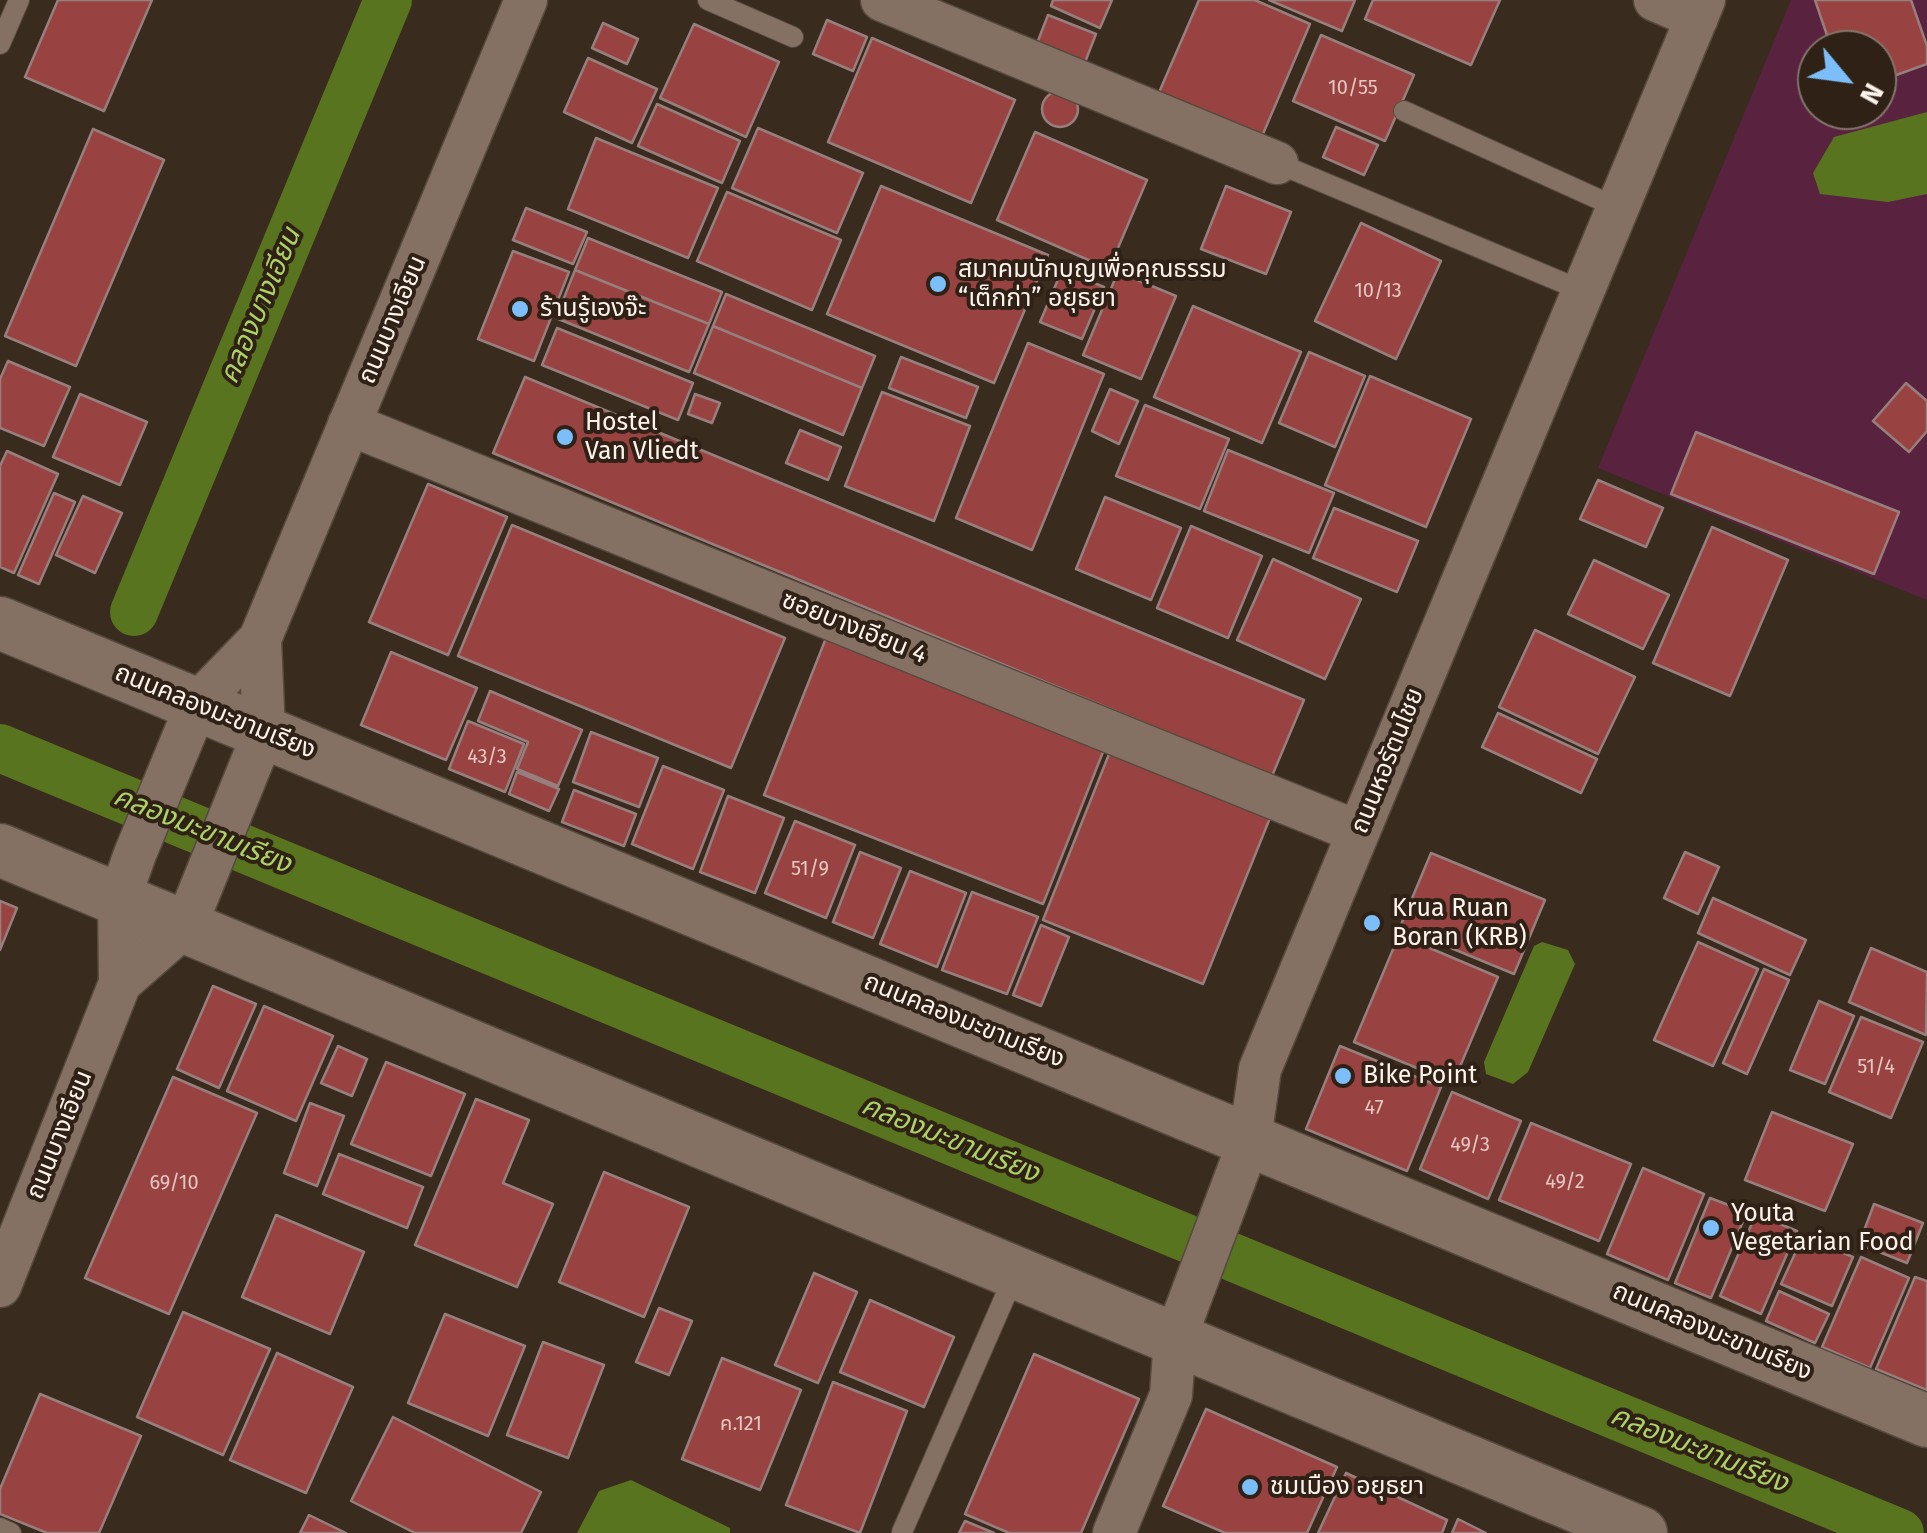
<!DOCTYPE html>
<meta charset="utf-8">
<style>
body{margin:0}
#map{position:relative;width:1927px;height:1533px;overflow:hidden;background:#3a2b1f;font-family:"Fira Sans",sans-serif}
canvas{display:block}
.north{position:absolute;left:1797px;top:30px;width:100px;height:100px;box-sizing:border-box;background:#302116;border:2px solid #82756b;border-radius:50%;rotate:119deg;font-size:28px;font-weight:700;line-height:40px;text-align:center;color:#fef3eb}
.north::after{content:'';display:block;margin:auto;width:35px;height:45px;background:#7cbef9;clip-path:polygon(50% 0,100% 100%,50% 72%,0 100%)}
</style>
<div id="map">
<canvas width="1927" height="1533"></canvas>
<div class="north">N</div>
</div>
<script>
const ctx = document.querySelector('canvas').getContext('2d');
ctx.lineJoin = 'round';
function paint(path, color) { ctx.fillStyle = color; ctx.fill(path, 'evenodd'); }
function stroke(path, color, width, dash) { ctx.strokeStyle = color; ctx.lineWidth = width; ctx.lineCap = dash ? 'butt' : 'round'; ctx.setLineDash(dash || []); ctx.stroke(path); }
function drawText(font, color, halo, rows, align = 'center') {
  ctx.font = font + ' "Fira Sans","Noto Sans Thai",sans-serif'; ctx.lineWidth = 8; ctx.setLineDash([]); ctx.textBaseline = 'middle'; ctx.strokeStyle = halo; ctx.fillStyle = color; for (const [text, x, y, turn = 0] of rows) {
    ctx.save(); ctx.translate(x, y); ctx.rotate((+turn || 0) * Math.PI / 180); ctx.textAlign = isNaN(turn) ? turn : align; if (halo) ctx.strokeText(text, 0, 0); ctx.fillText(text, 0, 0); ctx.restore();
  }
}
paint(new Path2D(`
 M1791 0H1927V600L1598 468ZM1817 50H1877V110H1817Z`), '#592340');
paint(new Path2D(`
 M1927 112V194L1888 202 1820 194 1813 173 1834 137Z
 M1542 942 1568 950 1575 964 1528 1072 1513 1084 1486 1074 1484 1062 1534 946Z
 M631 1480 730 1528V1533H577L599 1491Z`), '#59741e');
stroke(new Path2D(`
 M134 612 388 0
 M0 748 1900 1533`), '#59741e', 48);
const building = new Path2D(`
 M58 0H152L104 111 25 77Z
 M1053 0H1112L1100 28 1051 6Z
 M1199 0H1255L1310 24 1257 148 1154 104Z
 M1269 0H1355L1342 31Z
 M1373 0H1500L1471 65 1365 19Z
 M1815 0H1911L1927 46V64L1877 82V50H1832Z
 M1048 15 1096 34 1082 70 1034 51Z
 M827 20 867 37 853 71 813 54Z
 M603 23 638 39 627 64 592 48Z
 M694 24 779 62 746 137 660 98Z
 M1321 35 1414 75 1385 141 1293 101Z
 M872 38 1015 100 971 203 828 142Z
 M588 58 657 89 632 143 564 112Z
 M1042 109a18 18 0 1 1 36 0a18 18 0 1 1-36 0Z
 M657 104 740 141 722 183 638 146Z
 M1336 127 1378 145 1364 175 1323 157Z
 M758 128 863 173 837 233 732 188Z
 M93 129 164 160 76 366 5 336Z
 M1035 132 1147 180 1109 269 997 220Z
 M596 138 718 188 688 258 568 209Z
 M881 186 1048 255 994 383 827 314Z
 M1226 186 1291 212 1266 274 1201 249Z
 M727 192 841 240 812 310 697 261Z
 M526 208 587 232 573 264 513 240Z
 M1361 223 1441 261 1396 359 1315 321Z
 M588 238 722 292 709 324 575 270Z
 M513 251 569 272 534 361 478 339Z
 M575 270 709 324 689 372 556 318Z
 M1062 270 1104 287 1082 339 1040 322Z
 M1118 272 1176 296 1141 379 1083 355Z
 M726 294 875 356 862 388 713 326Z
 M1193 306 1301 352 1262 443 1154 397Z
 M713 326 862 388 843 435 694 373Z
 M557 328 693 383 678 420 542 365Z
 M1028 343 1104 374 1032 550 956 518Z
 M1309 352 1365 376 1335 447 1279 423Z
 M901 357 978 387 966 418 889 388Z
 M8 361 70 387 44 446 0 428V379Z
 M1370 376 1471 419 1426 527 1325 485Z
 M525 377 1304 700 1272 776 493 453Z
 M1906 383 1927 401V431L1909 452 1873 421Z
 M1110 389 1138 401 1119 444 1092 431Z
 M882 392 970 426 934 521 845 486Z
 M80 394 147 422 120 485 53 457Z
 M695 394 720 403 712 423 688 414Z
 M1145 405 1229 439 1200 509 1116 476Z
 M800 430 841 447 828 480 786 463Z
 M1696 432 1899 512 1874 574 1671 494Z
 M1228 450 1334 493 1309 553 1204 511Z
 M7 451 58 474 14 573 0 567V466Z
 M1598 480 1663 508 1646 547 1580 519Z
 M428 484 507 517 448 655 369 622Z
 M54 493 75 502 39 584 18 575Z
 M83 496 122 513 95 573 56 555Z
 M1105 497 1181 528 1151 600 1076 569Z
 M1334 508 1418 541 1397 592 1313 558Z
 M512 525 785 638 731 768 458 656Z
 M1191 526 1262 556 1228 638 1157 608Z
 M1712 527 1788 560 1730 696 1653 663Z
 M1273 559 1361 599 1325 679 1237 640Z
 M1594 560 1669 595 1643 649 1568 614Z
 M1535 630 1635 677 1598 754 1499 707Z
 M826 638 1105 747 1043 904 764 795Z
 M391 652 477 688 446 760 361 725Z
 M490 691 582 730 558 786 517 769 528 742 478 721Z
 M1498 713 1597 759 1581 793 1482 747Z
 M468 721 524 744 505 792 449 769Z
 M591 732 658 758 639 807 573 782Z
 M1111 749 1272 813 1203 984 1043 920Z
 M663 766 724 790 693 869 632 844Z
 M517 772 559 789 549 811 509 794Z
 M574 790 636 814 624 846 562 822Z
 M728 796 784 818 755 893 700 872Z
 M795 821 855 845 826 918 765 893Z
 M860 852 901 868 873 938 833 922Z
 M1685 852 1719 867 1698 914 1664 898Z
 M1431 853 1545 900 1514 974 1400 927Z
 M910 871 966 893 937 967 880 944Z
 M972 892 1038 917 1007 994 942 970Z
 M1713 898 1806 940 1790 975 1698 933Z
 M0 901 17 908 0 950Z
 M1041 925 1069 937 1041 1006 1013 995Z
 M1399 935 1498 977 1453 1083 1354 1042Z
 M1698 942 1758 969 1713 1066 1654 1040Z
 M1871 948 1927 972 1926 1035 1849 1002Z
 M1764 969 1789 980 1747 1074 1723 1063Z
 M213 986 256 1004 219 1088 177 1069Z
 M1819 1001 1854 1016 1825 1084 1790 1070Z
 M264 1006 333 1036 296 1121 227 1091Z
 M1861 1017 1923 1042 1891 1118 1829 1092Z
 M338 1046 367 1059 352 1096 321 1083Z
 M1340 1046 1441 1087 1407 1171 1306 1129Z
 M386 1062 465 1094 431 1176 351 1144Z
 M173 1077 257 1113 169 1314 85 1278Z
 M1452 1092 1521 1121 1488 1199 1420 1169Z
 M476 1099 529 1120 503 1183 553 1204 517 1287 415 1245Z
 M310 1103 344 1116 317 1186 284 1173Z
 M1772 1112 1853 1144 1825 1211 1745 1180Z
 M1531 1123 1631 1164 1599 1241 1499 1200Z
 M339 1154 423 1187 407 1228 323 1194Z
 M1643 1168 1704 1194 1668 1280 1607 1254Z
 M604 1172 689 1207 644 1317 559 1282Z
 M1710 1198 1747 1212 1711 1298 1675 1283Z
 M1874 1204 1923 1223 1907 1263 1859 1244Z
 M1756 1214 1797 1231 1761 1314 1720 1296Z
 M276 1215 364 1252 330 1334 242 1297Z
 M1803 1236 1853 1257 1832 1306 1781 1284Z
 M1861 1257 1909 1278 1870 1368 1822 1347Z
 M814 1273 857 1292 818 1383 775 1365Z
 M1915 1277 1927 1281V1390L1876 1369Z
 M1779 1291 1829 1314 1815 1343 1766 1321Z
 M870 1300 954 1337 924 1407 840 1372Z
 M659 1308 692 1321 669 1375 636 1362Z
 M183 1312 270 1349 223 1455 137 1417Z
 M445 1314 525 1346 488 1436 408 1403Z
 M543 1342 604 1365 568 1458 507 1435Z
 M277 1353 353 1387 306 1493 230 1460Z
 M1034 1354 1139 1399 1081 1533H1009L965 1514Z
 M722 1358 801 1390 760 1490 682 1459Z
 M833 1382 907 1411 860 1533 786 1505Z
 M40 1394 141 1436 99 1533H47L0 1514V1489Z
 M1206 1409 1337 1467 1307 1533H1225L1163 1506Z
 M393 1417 541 1492 521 1533H415L351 1501Z
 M1346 1473 1447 1520 1442 1533H1318Z
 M309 1515 346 1533H300Z
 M1458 1519 1486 1533H1452Z
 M965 1521 994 1533H959Z`);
paint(building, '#984341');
stroke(building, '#977f7d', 2.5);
const service = new Path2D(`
 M708 0 793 37
 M0 44 19 0
 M1404 111 1618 208
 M1277 163 1583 291
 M0 1528 11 1533
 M902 1532 1015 1274`);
const minor = new Path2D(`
 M882 0 1277 163
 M1655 0 1697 18
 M349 424 1358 832
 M120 983 186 925 264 732 260 639
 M0 1286 120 983 119 899 135 854 197 704 260 639 526 0
 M1114 1533 1171 1395 1175 1339 1250 1139 1260 1069 1704 0`);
const tertiary = new Path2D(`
 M0 623 1927 1421
 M0 850 1641 1533`);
stroke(service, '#56493e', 22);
stroke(minor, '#56493e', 45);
stroke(tertiary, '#56493e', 55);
stroke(service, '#847164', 20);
stroke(minor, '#847164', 42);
stroke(tertiary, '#847164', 52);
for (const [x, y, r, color] of [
 [938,284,10,"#7cbef9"],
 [520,309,10,"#7cbef9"],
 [565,437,10,"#7cbef9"],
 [1372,923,10,"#7cbef9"],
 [1343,1076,10,"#7cbef9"],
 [1711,1228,10,"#7cbef9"],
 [1250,1487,10,"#7cbef9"]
]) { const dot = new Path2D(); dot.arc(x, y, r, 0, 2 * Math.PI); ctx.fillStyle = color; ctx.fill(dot); stroke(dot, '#302116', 4); }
drawText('20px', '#e4c7c0', null, [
 ["10/55",1353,88],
 ["10/13",1378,291],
 ["43/3",487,757],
 ["51/9",810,869],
 ["51/4",1876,1067],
 ["47",1374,1108],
 ["49/3",1470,1145],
 ["49/2",1565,1182],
 ["69/10",174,1183],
 ["ค.121",741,1424]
]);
drawText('25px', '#fef3eb', '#302116', [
 ["สมาคมนักบุญเพื่อคุณธรรม",958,270],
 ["“เต็กก่า” อยุธยา",958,299],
 ["ร้านรู้เองจ๊ะ",540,309],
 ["Hostel",585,423],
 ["Van Vliedt",585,452],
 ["Krua Ruan",1392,909],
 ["Boran (KRB)",1392,938],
 ["Bike Point",1363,1076],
 ["Youta",1731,1214],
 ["Vegetarian Food",1731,1243],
 ["ชมเมือง อยุธยา",1270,1487]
], 'left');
drawText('25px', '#fef3eb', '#302116', [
 ["ถนนบางเอียน",393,320,-67],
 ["ซอยบางเอียน 4",854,628,22],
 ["ถนนคลองมะขามเรียง",215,712,22],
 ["ถนนหอรัตนไชย",1388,761,-68],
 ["ถนนคลองมะขามเรียง",964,1021,22],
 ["ถนนบางเอียน",60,1135,-68],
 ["ถนนคลองมะขามเรียง",1712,1332,23]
]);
drawText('italic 28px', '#acd365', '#302116', [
 ["คลองบางเอียน",261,306,-67],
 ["คลองมะขามเรียง",202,831,22],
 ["คลองมะขามเรียง",950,1140,22],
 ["คลองมะขามเรียง",1699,1450,22]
]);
</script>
